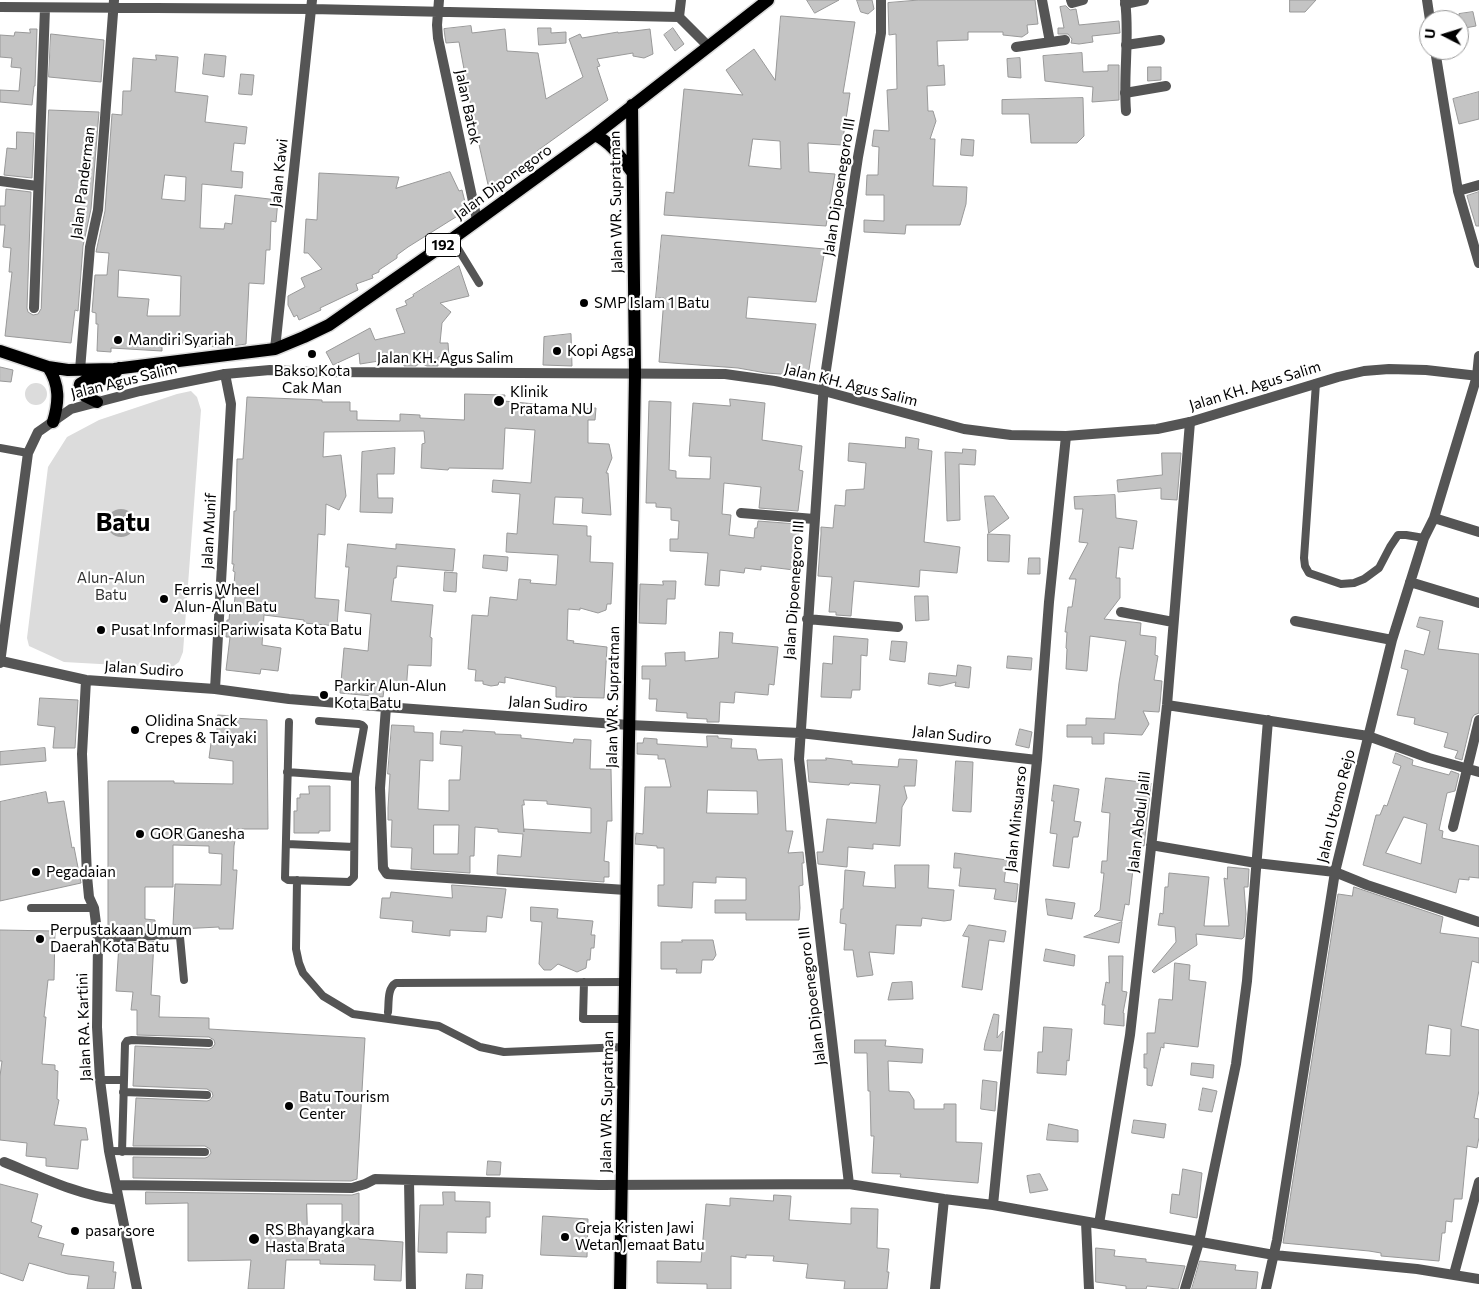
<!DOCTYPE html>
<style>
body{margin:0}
#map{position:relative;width:1479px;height:1289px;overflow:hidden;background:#fff;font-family:Commissioner,sans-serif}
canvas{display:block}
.north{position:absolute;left:1419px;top:10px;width:50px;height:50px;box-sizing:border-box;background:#fff;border:1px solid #999;border-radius:50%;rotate:275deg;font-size:14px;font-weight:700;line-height:20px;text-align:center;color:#000}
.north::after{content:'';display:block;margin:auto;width:18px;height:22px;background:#000;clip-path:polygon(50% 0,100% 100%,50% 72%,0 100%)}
</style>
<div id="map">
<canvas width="1479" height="1289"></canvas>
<div class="north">U</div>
</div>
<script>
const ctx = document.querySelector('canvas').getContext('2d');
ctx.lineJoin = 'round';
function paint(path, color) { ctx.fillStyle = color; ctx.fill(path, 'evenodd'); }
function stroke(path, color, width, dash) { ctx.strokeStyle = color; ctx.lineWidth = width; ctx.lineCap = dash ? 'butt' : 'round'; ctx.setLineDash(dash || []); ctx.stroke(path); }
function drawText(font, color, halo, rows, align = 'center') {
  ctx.font = font + ' Commissioner,sans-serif'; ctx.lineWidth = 4.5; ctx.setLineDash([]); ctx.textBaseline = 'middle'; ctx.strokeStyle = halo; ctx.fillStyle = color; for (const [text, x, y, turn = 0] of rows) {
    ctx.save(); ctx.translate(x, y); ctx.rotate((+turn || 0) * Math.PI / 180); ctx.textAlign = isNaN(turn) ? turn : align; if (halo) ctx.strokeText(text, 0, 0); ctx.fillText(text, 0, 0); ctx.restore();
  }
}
paint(new Path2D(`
 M25 394a11 11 0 1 1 22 0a11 11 0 1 1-22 0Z
 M191 391 197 397 201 410 183 652 179 662 171 668 64 662 29 646 27 638 48 467 67 437 99 420 177 394Z`), '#dcdcdc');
paint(new Path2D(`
 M107 523a14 14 0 1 1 28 0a14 14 0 1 1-28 0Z`), '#a3a3a3');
const building = new Path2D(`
 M807 0H839L815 13Z
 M857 0H872L874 9 868 14 861 12Z
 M919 0H1035L1038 24 1027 25 1028 33 1022 37 1003 35V32H968V40L937 41 938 66 944 65 945 85 927 86 928 111H933L936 121 930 139H935L933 186 967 187 966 204 960 225H906L905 234 864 232V220L884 221V195H866L867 175H878L879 147 872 146 874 130 889 131 887 90 897 89 896 34 889 35 888 3Z
 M1290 0H1316L1305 12H1290Z
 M1066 6 1070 10 1076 9 1079 25 1119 21 1120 33 1092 36 1093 42 1079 44 1071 43 1072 39 1068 34H1058V28H1064L1060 7Z
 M1473 12 1476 26 1459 29V14Z
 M781 16 855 22 843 93H850L842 145 808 143 809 172 835 174 826 226 664 215 666 192 674 193 684 89 743 95 726 70 754 49 775 80ZM753 139 780 141 781 169 749 166Z
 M471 26 472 33 505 29 507 51 538 53 546 99 583 77 569 39 580 34 582 38 618 32V33L650 29 653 54 644 58 633 56V53L597 59 600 66 597 67 608 100 537 151 539 156 489 189 473 118 459 42 446 43 445 37 444 29Z
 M538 28H551V33L566 32V43L539 45Z
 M673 28 684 44 675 51 664 35Z
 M30 29H37L35 86H34L32 105 0 102V90L19 91 21 68 11 67 12 58 0 57V35L14 36 15 32 30 33Z
 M51 34 104 40 101 82 49 77Z
 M1082 53 1083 72 1108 71V65H1119V100L1092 102 1093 87 1045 81 1043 56Z
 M205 54 226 56 224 77 203 74Z
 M156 55 178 57 175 92 208 96 205 122 247 127 245 144 234 143 231 171 243 172 242 188 202 184 200 228 224 229 225 223 232 224 235 195 278 200 276 222 271 221 270 250H266L264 284 249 283 246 344 226 347 192 346V343H162V351L111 348V352L97 351 98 324H96V313L92 312 95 275H107L109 253 96 252 105 211 112 114 122 115 123 91H131L133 58 156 60ZM165 175 186 177 185 201 162 199ZM119 270 181 276 180 316H147L149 299 118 297Z
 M1020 58 1021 78 1008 77 1007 59Z
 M1148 67H1161V80L1148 81Z
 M241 74 254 75 252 95 239 94Z
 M1479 92V119L1459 124 1453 99Z
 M1083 98 1084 136 1077 143H1031L1029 114H1002V100Z
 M49 110 99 112 91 209 83 246 78 311 75 310 71 343 5 336 12 272H9L11 248 3 247 5 225H0V206H5L6 189 31 192 27 308 28 312 33 315 38 314 41 309Z
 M17 132 34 133 32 178 4 175 7 148 16 149Z
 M962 139 974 140 973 156 961 155Z
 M450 172 459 191 462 190 467 210 408 247 397 255V258L379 270V272L372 275 373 278 356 284 358 290 320 308 321 310 299 320 297 315 294 317 288 305V296L305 287 301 278 322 269 308 253H304L306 219 317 220 319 173 399 177 396 188Z
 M1479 192V226H1476L1467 196Z
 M662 235 825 249 816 302 748 297 746 318 816 324 808 376 766 373 738 368 659 362 664 298H656Z
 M459 266 469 296 440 303 451 312 442 323 440 343H448L449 356 438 357V366H427L420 363 416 366H404L403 360 379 363V361L360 364 359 353 333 365 326 352 370 328 375 340 405 333 396 309 407 305 405 301 414 296 413 295Z
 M571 334 572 366 543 365 544 337Z
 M0 367 13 370 11 382 0 381Z
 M465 394 505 395 504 401 535 404 534 415 571 416V409L596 408 595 420H588V443L609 444 612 458 606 473H608L611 515 582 513 583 498 555 497 553 524 587 526V536H591L590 562 613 563 611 604H607L606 610 598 613 580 608V610L568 609 567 640 574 641 573 643 607 647 604 698 556 697V687L505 677V683L499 682 498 685 491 686 483 684V681H475L476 670 468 669 472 615 488 616 490 597 517 600 519 579 531 580 530 583 556 585 558 555 506 552 507 533 517 534 520 494 492 492 493 480 531 483 535 430 505 428 503 469 449 468 448 470 421 468 422 444 425 443 424 431 324 432 323 457 341 455 346 496 339 510 326 504 325 535 318 534 315 598 339 600 337 626 304 623V620L264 615 262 645 281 648 278 671 261 669 260 674 226 670 230 637H226L227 620H229L230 608H234L236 585H234L235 572 233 571 234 564H232L234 511H236L237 459H243L247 397 322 400V402H350V411H357V420L400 421V414L420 415V418L464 420Z
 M730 399 765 403 762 440 802 446 799 470 803 471 798 511 759 508 761 487 724 483 722 514 731 515 729 535 754 538 755 528H757L758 521 797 524 796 532H799L794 570 761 566V570L745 568 744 573 720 570 719 586 705 585 708 553 670 551V539H678L679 521 671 520V508L656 507V503H646L649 401 671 402 669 470 676 471V478L710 479 711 457 689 456 693 403 730 406Z
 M906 437 919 439 918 449 932 451 924 542 960 547 957 573 920 570 919 587 854 581 851 616 836 615V612H829L832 577 818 576 821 534V527L833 528 835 505 845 506 846 490 864 489 866 463 848 461 849 443 905 448Z
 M395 448 394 474H377L378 498H393L392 513 360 512 362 452Z
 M963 449 976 450 975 465 959 464 960 520 947 521 945 452 962 453Z
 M1162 453H1181L1177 500 1161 499V488L1118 492 1117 480 1162 475Z
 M1115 495 1116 518 1137 521 1133 549 1119 547 1116 578H1120V598L1104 619 1141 623 1140 635 1156 637 1155 655 1158 656 1154 680 1162 681 1160 704 1159 712 1143 711 1149 724 1142 735 1104 733V744H1092V737H1067V725H1086V718L1115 719 1119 683 1126 641 1090 636 1087 671 1066 669 1067 649 1066 648 1067 632H1065L1068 607H1072L1076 579H1069L1088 543 1079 542 1083 509H1075L1074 497Z
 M985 496H994L1009 518 989 533Z
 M988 534 1010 535 1009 562 988 561Z
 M348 544 396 549V544L455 549 453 571 397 566 396 578H394L391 601 433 605 430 637 432 638 431 666 408 665 406 692 384 690 383 697 340 693 344 648 368 651 371 614 345 611 349 567H346Z
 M484 555 508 557 507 571 483 568Z
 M1029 558H1040V574H1028Z
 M445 572 457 573 456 592 444 591Z
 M663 581H676L675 599H667L666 624 639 623 640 584 663 585Z
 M915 596H928L929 620 916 621Z
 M1420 617 1443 621 1438 649 1479 654V713L1474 715 1472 718 1462 760 1455 758 1458 751 1444 747 1448 733 1414 724 1415 718 1397 715 1408 670 1401 668 1405 650 1424 655 1430 631 1417 627Z
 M720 632 733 633 732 643 778 647 774 685 769 684 768 695 735 692 734 703 720 702 719 722H707V719L687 718V713L656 711 657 699H649L650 679H642V666H666L665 653 685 652V661L718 658Z
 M834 636 868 639 867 656 861 655 860 690H852L851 698 821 697 823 663 832 664Z
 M892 641 907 642 905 662 890 660Z
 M1008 656 1032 658 1031 670 1007 668Z
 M958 665 971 667 969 688 955 686 956 682 940 686 928 684 929 673 956 676Z
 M40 698 78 700 75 748H53L55 727 38 725Z
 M218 715 233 716V718L267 720 268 829H237L234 846 233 870H237L233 929H219V927L179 929V925H173L175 884 221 885 222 854 209 853V846L173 845V887H145V919L155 920V931L108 933V781H174V783L233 784V761L209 758 211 743 216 744Z
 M392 725 414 726V732L433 733V761L420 760 418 809 449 811V780H460L462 746 440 744 441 731 463 732V730L495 732V734L521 735V738L573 743 574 739 591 740 590 769H611L612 821H607L604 861 609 862V877H604V882L497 874 498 855 521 857 523 834 498 832V829L475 827 474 856H470V873L411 869 412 848 391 847 392 820H388V808L390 774H388ZM524 800 547 801V804L591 808V833L524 829V832L522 805H524ZM434 825H459L458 854H434Z
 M1020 729 1032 732 1029 748 1016 745Z
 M707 736H718V738L732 739 731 748 756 749 758 760 782 759 786 831H793L788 853 803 852 804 863H802L803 885 799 886 800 908 799 920H746V913H715V900H746V878L716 877V883L693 882 692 908 658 906V885H664V848H657V846L635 844 636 833 643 834 645 787H671L665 759H658V755L637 754V743H643L644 738 657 739V744L707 747ZM708 790 757 791 758 814 707 813Z
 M45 748 46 761 0 765V752Z
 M1396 753 1413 760 1412 765 1449 775 1451 771 1459 774 1455 791 1447 793 1439 830 1443 831 1442 838 1479 846V878L1469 877V880L1459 879 1456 893 1363 865 1376 815H1380L1384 805 1387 806 1401 766 1393 763ZM1404 817 1427 824 1421 864 1386 853Z
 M826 758 852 761V764L898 767 899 759 917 760 915 786H904L907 798 902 807 900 846 873 844V849L848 847 847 867 818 864 817 852H823L827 819 876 823 880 785 850 783 849 785 809 782 807 760H826Z
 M956 761 973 762 971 812 953 811Z
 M1106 778 1151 783 1144 846 1137 845 1136 851H1135L1129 905 1125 904 1122 921 1094 916 1100 910 1104 873H1101L1102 861H1107L1110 813 1102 812Z
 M1054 785 1079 789 1074 821 1081 822 1078 837H1073L1069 868 1053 866 1057 834 1050 833 1054 801H1052Z
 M309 786H330V831H319V833H294V811H297V798H300V794H309Z
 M46 792 48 803 64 801 72 848 74 847 81 883 0 901V802Z
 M955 853 1007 860 1004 882 1018 884 1016 902 994 899 996 889 959 886 961 868H954Z
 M895 865H929L928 888 954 890 951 920 944 921 922 918 921 926 896 925 894 954 869 952 873 975 857 977 853 950H844L846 924 840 923 841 909H843L845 870 865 872 863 886 895 888Z
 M1228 867 1249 869 1248 887H1244L1246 914 1244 937 1242 939 1196 934 1197 945 1154 973 1152 971 1176 942 1175 927 1158 925 1160 913 1163 914 1165 887H1168L1169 873 1209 877 1204 926H1229L1224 878 1227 879Z
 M452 885 506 889 502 918 487 916 486 932 450 930V936L412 932 413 921 380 918 382 898H390L391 892 452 898Z
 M1354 887 1443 917 1440 933 1479 938V963L1472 961 1461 1026 1479 1030V1090L1474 1118 1479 1119V1137L1477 1148 1467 1146 1462 1199H1454L1452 1222 1446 1221 1445 1233H1442L1439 1261 1381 1256V1253L1369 1251 1283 1243 1338 894 1352 896ZM1429 1025 1451 1029 1450 1056 1426 1054Z
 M1046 899 1075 903 1072 919 1048 915Z
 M531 907 558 909 557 918 593 921 591 935H595L594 948H591L590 960H587L586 968 577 972 558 964 551 970H544L539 964 542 922 531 921Z
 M1122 922 1119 943 1084 937Z
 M969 925 1006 931 1004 942 989 940 982 990 962 987 969 937 963 936Z
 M0 930 55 931 54 980H48L44 1017H46L42 1064 55 1065V1070L58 1071 57 1099 59 1100 54 1125 86 1128 88 1140H81L78 1169 46 1166V1158L26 1156 27 1143 0 1140V1076L2 1061H0Z
 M682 940H713L716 955 713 960H702L701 973H676L677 969H661V942H682Z
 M154 942 151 995 160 996 159 1017 209 1018V1029L365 1038 357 1179 351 1181 133 1178V1157L205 1158 208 1157 211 1153 210 1149 205 1146H133L136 1098 207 1101 210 1100 213 1096 212 1092 207 1089 133 1086 135 1046 209 1049 212 1048 215 1044 214 1040 209 1037 137 1035V1010H131L133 992 116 991 119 944Z
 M1046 949 1075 955 1074 966 1044 961Z
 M1109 956H1123L1122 991 1127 992 1123 1013H1124V1026L1104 1024 1105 1005H1102L1106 982 1109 983Z
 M1175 963 1190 965 1189 980 1206 982 1198 1047 1164 1043V1048L1161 1047 1152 1086 1147 1085V1068H1144V1054H1147V1033H1155L1159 999 1172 1000Z
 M912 982 913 999 888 1000 892 983Z
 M994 1014 999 1015 997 1038 1003 1031 1001 1051 984 1050 985 1043Z
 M1044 1027 1072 1029 1069 1061 1067 1060 1066 1075 1037 1073 1038 1052H1042Z
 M855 1040H886L885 1046 923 1049 922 1063 888 1061 889 1091 909 1092 914 1100V1109H944V1104H956V1142L982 1143 978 1183 900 1177 901 1174 872 1173 874 1136H871L870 1091H868L867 1053H855Z
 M1192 1063 1214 1065 1213 1078 1191 1075Z
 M983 1080 997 1082 995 1111 981 1109Z
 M1203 1088 1217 1091 1212 1112 1199 1110Z
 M1134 1120 1166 1124 1164 1138 1132 1133Z
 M1049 1124 1078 1130V1142L1047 1140Z
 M488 1161 501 1162 500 1175H487Z
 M1183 1169 1202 1173 1197 1218 1170 1213 1172 1194 1179 1195Z
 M1040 1174 1048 1190 1030 1193 1027 1176Z
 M0 1184 38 1194 31 1222 42 1226 38 1237 64 1244 61 1255 114 1262 113 1272H116L114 1289H87L89 1276 68 1274 29 1263 23 1281 0 1273Z
 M146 1192 352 1195 359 1193V1239L403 1242 401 1281 374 1280 375 1265 320 1264V1260H286L284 1289H248L251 1260 188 1261V1203L146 1204ZM307 1204H342V1244H319V1241H308Z
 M443 1192H455V1201L490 1202V1217H486V1233L447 1232V1253L418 1252 420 1205H443Z
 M774 1195 791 1196 789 1220 851 1224V1208L878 1209 877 1248 889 1249 887 1272H889L887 1289H844L845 1281 806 1278 808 1264 773 1261 774 1256 746 1255V1258L731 1256V1289H707V1284L657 1283V1261L701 1262 706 1204 730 1206V1198L773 1201Z
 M543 1216 588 1219 587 1257 541 1255Z
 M1096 1248 1115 1250 1114 1256 1146 1259V1262L1185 1266 1178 1289 1147 1286 1146 1289H1126V1286L1096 1282Z
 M1200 1261 1236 1265 1235 1270 1258 1272 1256 1289H1192Z
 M467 1274 483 1275 482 1289H466Z`);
paint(building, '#c4c4c4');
stroke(building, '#999', 1);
const primary = new Path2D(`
 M595 135C612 143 621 158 632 172
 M0 351 48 367 68 370 114 369 275 349 304 337 329 325 452 239 595 135 768 0
 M48 367C60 385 59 402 53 422
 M97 402 85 396 79 389 80 384 85 381 111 378 119 368
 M620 1289 635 374 632 105`);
stroke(primary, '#dbdbdb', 15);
stroke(new Path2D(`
 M452 239 479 283
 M1316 383 1304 558 1305 566 1309 573 1341 584 1354 583 1364 579 1379 568 1390 547 1398 535H1406L1424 538
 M0 448 28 453
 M289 722 285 878 288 880 349 882 354 877 355 777 364 727 362 725 359 724 319 721
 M287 772 355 777
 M287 844 354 847
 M297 880 296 949 299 963 303 973 323 996 353 1014 439 1026 480 1047 504 1052 624 1047
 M31 908H94
 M98 939 178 935 180 937 184 980
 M584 982 583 1019H624
 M388 1012C389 1003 387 988 396 983L625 982
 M100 1080H124
 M123 1092 207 1095
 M109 1151 205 1152
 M122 1152 125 1044 127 1041 132 1040 209 1043`), '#555', 8);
stroke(new Path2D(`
 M1042 0 1050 42
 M1071 0 1072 3 1083 0
 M1125 4 1144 0
 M1126 45 1160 40
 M1016 47 1065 40
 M1125 93 1166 86`), '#555', 10);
stroke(new Path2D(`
 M439 0 437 25 438 38 477 220
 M1125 0C1130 37 1123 74 1126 111
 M1427 0 1430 20
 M0 7 311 9 679 17 708 46
 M679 17 681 0
 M1435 50 1458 191 1479 263
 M0 181 37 186
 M1458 191 1479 185
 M34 308 45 8
 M275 349 312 0
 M80 370 90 247 98 210 114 0
 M741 513 814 519
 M1434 518 1479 532
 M1410 582 1479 603
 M1121 612 1173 622
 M807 619 898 627
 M1295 621 1392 640
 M1 661 86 680 215 689 289 699 386 707 629 725 800 733 1037 760
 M86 680 82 754 87 876 89 897 94 908 98 939 97 1027 100 1080 109 1151 137 1289
 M215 689 231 404 225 374
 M1167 705 1368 736 1429 758 1479 772
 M386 707 380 788 383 868 387 874 626 890
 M1453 827 1479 720
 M1151 845 1256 863 1335 872 1367 885 1479 922
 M4 1162C41 1177 78 1195 118 1200
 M409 1181 411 1289
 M849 1184 799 759 824 383 858 157 881 33V0
 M116 1185 352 1188 365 1184 375 1179 599 1185 849 1184 944 1199 993 1205 1274 1255 1417 1269 1479 1279
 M993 1205 1037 760 1049 602 1066 436
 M1086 1222 1089 1289
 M1099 1224 1130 1035 1167 705 1190 422
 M1454 1274 1479 1182
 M935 1289 944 1199
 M1185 1289 1199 1242 1236 1064 1247 981 1268 720
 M1266 1289 1277 1240 1335 872 1392 640 1424 538 1434 518 1477 376 1479 356`), '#555', 10);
stroke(new Path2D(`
 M0 663 28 453 38 432 71 409 140 391 225 374 270 370 315 372 725 374 775 381 824 391 964 429 1011 435 1066 436 1157 429 1190 422 1338 377 1364 371 1389 369 1426 370 1479 376`), '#555', 10);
stroke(primary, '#000', 12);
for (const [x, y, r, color] of [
 [584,303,5,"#000"],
 [118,340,5,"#000"],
 [557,351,5,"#000"],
 [312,354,5,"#000"],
 [499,401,6,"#000"],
 [164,599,5,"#000"],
 [101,630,5,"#000"],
 [324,695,5,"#000"],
 [135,730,5,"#000"],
 [140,834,5,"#000"],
 [36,872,5,"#000"],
 [40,939,5,"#000"],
 [289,1106,5,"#000"],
 [75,1231,5,"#000"],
 [565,1237,5,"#000"],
 [254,1239,6,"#000"]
]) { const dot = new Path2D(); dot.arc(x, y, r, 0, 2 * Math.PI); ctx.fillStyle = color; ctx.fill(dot); stroke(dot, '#fff', 2); }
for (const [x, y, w] of [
 [443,245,35]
]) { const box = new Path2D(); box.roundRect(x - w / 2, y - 11.5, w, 23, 4); ctx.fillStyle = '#fff'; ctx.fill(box); stroke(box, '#000', 1); }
drawText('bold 14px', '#000', null, [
 ["192",443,245]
]);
drawText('15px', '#000', '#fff', [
 ["Jalan Batok",468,107,78],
 ["Jalan Kawi",279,173,-84],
 ["Jalan Diponegoro",503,182,-36],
 ["Jalan Panderman",83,183,-83],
 ["Jalan Dipoenegoro III",839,187,-81],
 ["Jalan WR. Supratman",616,202,-91],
 ["Jalan KH. Agus Salim",445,358],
 ["Jalan Agus Salim",124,381,-14],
 ["Jalan KH. Agus Salim",851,385,14],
 ["Jalan KH. Agus Salim",1255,386,-17],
 ["Jalan Munif",209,531,-87],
 ["Jalan Dipoenegoro III",794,590,-86],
 ["Jalan Sudiro",144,669,4],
 ["Jalan WR. Supratman",613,697,-89],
 ["Jalan Sudiro",548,704,4],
 ["Jalan Sudiro",952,735,6],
 ["Jalan Utomo Rejo",1336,806,-76],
 ["Jalan Minsuarso",1016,819,-84],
 ["Jalan Abdul Jalil",1139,822,-83],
 ["Jalan Dipoenegoro III",812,996,-97],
 ["Jalan RA. Kartini",84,1027,-92],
 ["Jalan WR. Supratman",607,1102,-89]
]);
drawText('15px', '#000', '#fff', [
 ["SMP Islam 1 Batu",594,303],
 ["Mandiri Syariah",128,340],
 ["Kopi Agsa",567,351],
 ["Bakso Kota",312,371,"center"],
 ["Cak Man",312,388,"center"],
 ["Klinik",510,392],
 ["Pratama NU",510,409],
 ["Ferris Wheel",174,590],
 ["Alun-Alun Batu",174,607],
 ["Pusat Informasi Pariwisata Kota Batu",111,630],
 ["Parkir Alun-Alun",334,686],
 ["Kota Batu",334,703],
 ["Olidina Snack",145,721],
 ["Crepes & Taiyaki",145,738],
 ["GOR Ganesha",150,834],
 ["Pegadaian",46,872],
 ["Perpustakaan Umum",50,930],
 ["Daerah Kota Batu",50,947],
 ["Batu Tourism",299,1097],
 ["Center",299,1114],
 ["Greja Kristen Jawi",575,1228],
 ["Wetan Jemaat Batu",575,1245],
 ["RS Bhayangkara",265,1230],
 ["Hasta Brata",265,1247],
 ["pasar sore",85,1231]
], 'left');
drawText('15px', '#333', '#fff', [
 ["Alun-Alun",111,578],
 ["Batu",111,595]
]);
drawText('bold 25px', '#000', '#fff', [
 ["Batu",123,523]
]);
</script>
